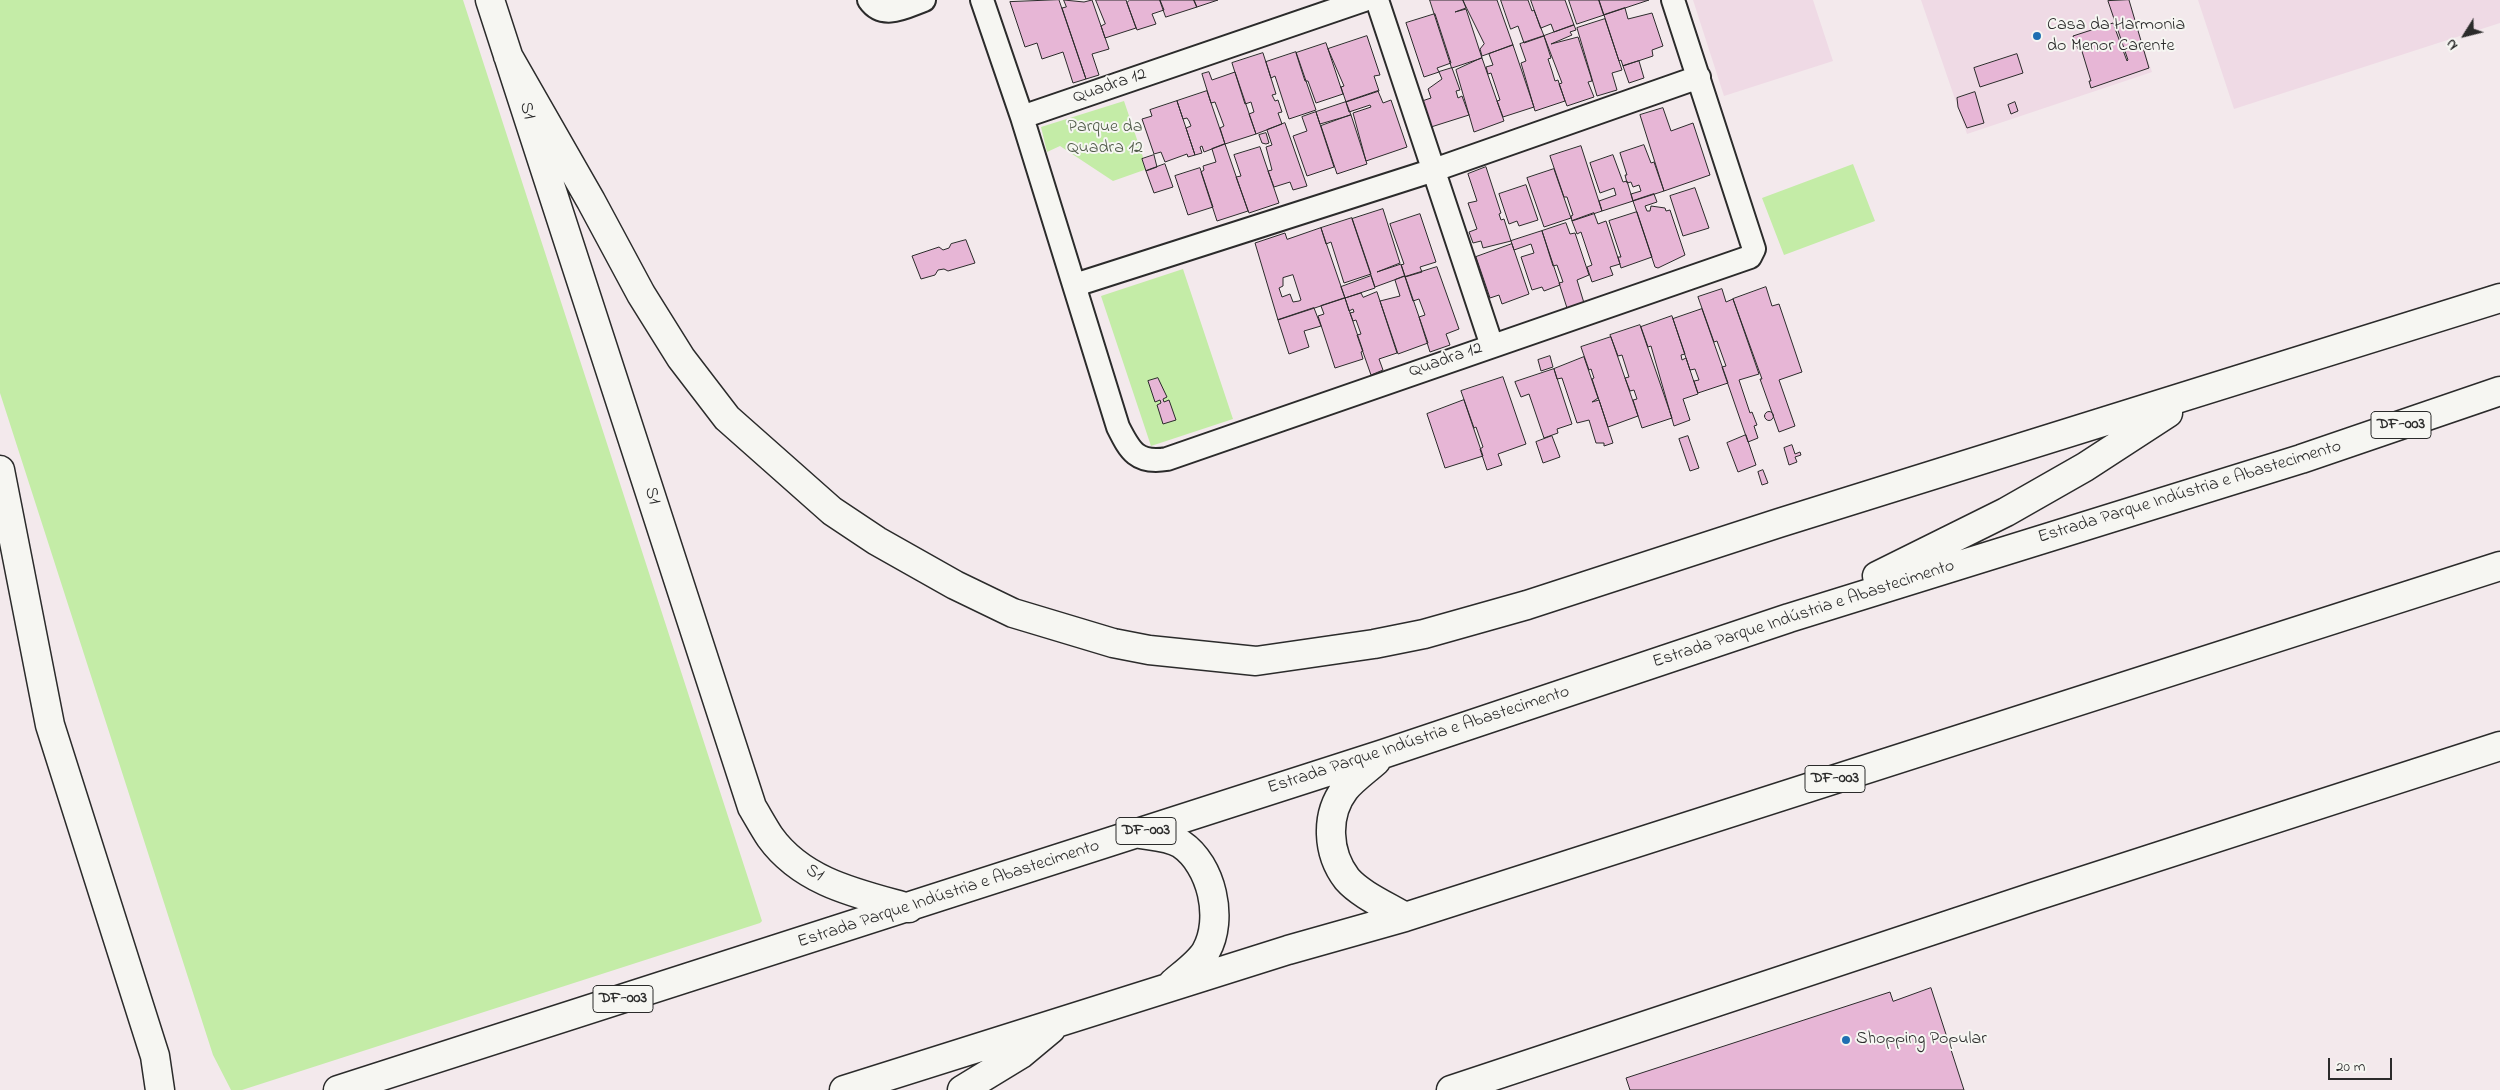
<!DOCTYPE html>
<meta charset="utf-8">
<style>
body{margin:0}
#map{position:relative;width:2500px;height:1090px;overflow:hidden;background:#f3e9ec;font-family:"Indie Flower",sans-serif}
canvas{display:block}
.north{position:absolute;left:2440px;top:10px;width:50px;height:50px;-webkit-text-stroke:4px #f6f6f2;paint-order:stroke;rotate:234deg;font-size:14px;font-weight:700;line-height:20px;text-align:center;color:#2b2b2b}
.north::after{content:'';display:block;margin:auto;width:18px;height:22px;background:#2b2b2b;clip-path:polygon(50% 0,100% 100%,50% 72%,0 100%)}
.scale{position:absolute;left:2328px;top:1058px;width:64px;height:22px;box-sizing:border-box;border:2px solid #2b2b2b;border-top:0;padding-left:6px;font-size:15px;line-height:18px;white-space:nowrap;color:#2b2b2b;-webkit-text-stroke:4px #f6f6f2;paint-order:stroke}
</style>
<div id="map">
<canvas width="2500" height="1090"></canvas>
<div class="north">N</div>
<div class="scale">20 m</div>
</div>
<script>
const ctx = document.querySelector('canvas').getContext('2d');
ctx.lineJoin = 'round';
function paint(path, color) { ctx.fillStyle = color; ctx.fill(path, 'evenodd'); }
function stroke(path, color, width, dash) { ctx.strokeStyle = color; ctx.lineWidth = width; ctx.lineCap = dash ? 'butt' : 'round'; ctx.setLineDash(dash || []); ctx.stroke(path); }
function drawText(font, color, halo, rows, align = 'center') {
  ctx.font = font + ' "Indie Flower",sans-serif'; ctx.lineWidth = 4; ctx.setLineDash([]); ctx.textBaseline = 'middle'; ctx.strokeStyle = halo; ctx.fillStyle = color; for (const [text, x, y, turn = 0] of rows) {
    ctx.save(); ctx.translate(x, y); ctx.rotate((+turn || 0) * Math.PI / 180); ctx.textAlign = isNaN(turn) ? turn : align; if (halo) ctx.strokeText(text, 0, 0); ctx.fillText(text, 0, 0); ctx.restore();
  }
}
paint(new Path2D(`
 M1693 0H1813L1833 61 1724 96Z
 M1921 0H2128L2152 72 1967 134Z
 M2198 0H2500V23L2234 109Z`), '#efdae5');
paint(new Path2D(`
 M0 0H463L762 921 760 923 242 1090H231L213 1055 0 393Z
 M1124 101 1147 169 1113 181 1060 146 1047 152 1041 127Z
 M1853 164 1875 221 1784 255 1762 198Z
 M1183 269 1233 419 1151 446 1101 296Z`), '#c4eca7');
const building = new Path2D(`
 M1059 0 1086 79 1073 83 1063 52 1042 59 1037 43 1025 47 1010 2Z
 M1064 0 1084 2 1092 0 1109 49 1092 54 1099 75 1086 79 1062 8 1066 7Z
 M1096 0H1126L1136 28 1105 38 1101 26 1105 24Z
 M1130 0H1160L1164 10 1152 14 1156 24 1137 30 1127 3Z
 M1160 0H1194L1197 7 1166 17Z
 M1194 0H1218L1197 7Z
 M1430 0H1463L1466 8 1455 12 1466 9 1482 58 1452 68Z
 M1463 0H1497L1513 45 1482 56 1480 49 1484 44Z
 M1501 0H1528L1532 11 1534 10 1544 36 1524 43 1518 26 1511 29Z
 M1531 0H1565L1574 25 1554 32 1551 24 1541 28Z
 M1569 0H1599L1604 15 1577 24Z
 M1599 0H1649L1604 15Z
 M2129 0 2149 68 2091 88 2089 81H2091L2081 48 2078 49 2073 36 2113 23 2127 61 2128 60 2108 1Z
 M1625 8 1628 19 1652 13 1663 46 1652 50 1653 56 1623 66 1621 60 1619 61 1604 15Z
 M1435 14 1451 63 1437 68 1439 72 1424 77 1406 23Z
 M1605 19 1622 70 1612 73 1617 90 1597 96 1577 28Z
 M1574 25 1576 30 1570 32 1572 35 1551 44 1578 37 1591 77 1592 81 1588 82 1594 97 1567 106 1559 84 1562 83 1544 36Z
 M1367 36 1380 75 1374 76 1379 91 1346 102 1341 87 1344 86 1328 49Z
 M1544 36 1551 58 1548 59 1552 71 1555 81 1558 80 1565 101 1535 111 1521 63 1526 61 1520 44Z
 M1326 43 1343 94 1316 103 1308 81H1305L1296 53Z
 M1513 45 1534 107 1503 117 1497 101 1500 100 1491 73 1488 74 1486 67 1493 65 1489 54Z
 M1296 52 1316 110 1289 119 1275 76 1271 78 1266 62Z
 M1263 53 1276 94 1272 95 1275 101 1278 100 1282 112 1278 113 1282 124 1256 134 1249 114 1254 112 1251 102 1245 104 1232 63Z
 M2017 54 2023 73 1980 87 1974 68Z
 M1482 58 1504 121 1474 132 1456 70Z
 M1639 61 1644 78 1629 83 1623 66Z
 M1452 68 1460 90 1456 91 1458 98 1462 96 1469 115 1431 127 1422 101 1431 98 1428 89 1442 79 1439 72Z
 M1209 72 1212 80 1235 72 1256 134 1225 144 1220 128 1224 126 1215 102 1211 103 1202 74Z
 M1207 91 1225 144 1204 152 1202 146 1200 147 1202 153 1195 155 1186 128 1191 126 1189 121 1187 118 1183 119 1177 101Z
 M1378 91 1383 103 1391 100 1407 147 1366 161 1353 113 1371 107 1370 105 1349 112 1346 102Z
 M1975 92 1984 123 1967 128 1958 107 1957 98Z
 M1177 101 1195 155 1188 157 1187 154 1165 162 1161 152 1154 154 1142 119 1152 116 1150 110Z
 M1346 102 1351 115 1320 124 1316 112Z
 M2015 102 2018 111 2011 114 2008 105Z
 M1663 108 1671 131 1693 123 1710 175 1664 191 1640 115Z
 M1316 112 1334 167 1307 176 1293 136 1307 131 1302 117Z
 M1351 115 1367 164 1337 174 1321 126Z
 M1285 123 1307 186 1293 190 1290 182 1274 187 1268 171 1272 170 1266 147 1272 145 1267 130Z
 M1266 133 1269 143 1266 144 1262 143 1259 135Z
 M1225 144 1248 211 1217 221 1201 172 1204 170 1203 166 1216 162 1212 149Z
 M1644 145 1651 163 1654 162 1664 191 1633 201 1631 194 1641 191 1639 185 1633 187 1631 182 1627 183 1625 175H1627L1620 153Z
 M1581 146 1602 211 1572 221 1571 216 1573 215 1567 197H1564L1550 156Z
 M1260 147 1279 203 1249 213 1236 177 1241 176 1234 155Z
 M1154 155 1157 167 1146 171 1142 159Z
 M1613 155 1623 182 1627 181 1633 201 1602 211 1599 201 1616 195 1614 188 1600 193 1590 163Z
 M1165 164 1173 187 1154 193 1146 171Z
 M1486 167 1501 213 1499 214 1501 220 1504 219 1511 241 1483 248 1481 241 1473 243 1469 232 1477 229 1468 203 1477 201 1468 174Z
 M1200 168 1213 207 1188 215 1175 176Z
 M1554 169 1571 218 1544 227 1527 178Z
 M1526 185 1538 220 1519 226 1517 221 1509 224 1499 194Z
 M1695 188 1709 228 1683 236 1670 196Z
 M1654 194 1657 202 1645 206 1647 211H1650L1651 206 1665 208 1666 211 1670 210 1685 255 1658 268 1655 267 1633 201Z
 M1383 209 1400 263 1377 272 1401 264 1405 276 1375 287 1352 219Z
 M1637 212 1652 257 1621 268 1618 257H1621L1609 221Z
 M1594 213 1598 224 1606 221 1620 264 1610 267 1613 275 1592 282 1587 267 1592 265 1581 232 1577 234 1572 221Z
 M1420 214 1436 262 1420 267 1422 272 1405 277 1401 265 1404 264 1390 224Z
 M1352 218 1371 274 1344 283 1331 242 1326 244 1321 228Z
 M1566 223 1570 234 1575 233 1589 275 1577 280 1584 303 1567 308 1559 283 1563 282 1557 265 1553 266 1542 231Z
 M1321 228 1345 298 1278 320 1255 243 1285 233 1287 239ZM1293 275 1301 300 1299 301 1293 302 1290 294 1282 297 1279 288 1283 286V278Z
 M1542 231 1560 285 1544 291 1542 287 1532 290 1521 257 1534 253 1531 244 1514 250 1511 241Z
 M966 240 975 263 948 271 944 269 938 270 935 275 921 279 912 256 939 247 943 250 949 248 951 244Z
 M1512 244 1529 294 1502 304 1499 295 1490 298 1476 257Z
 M1437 267 1459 329 1446 334 1450 345 1430 352 1419 317 1425 315 1419 299 1413 301 1405 277Z
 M1371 276 1375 288 1345 298 1341 287Z
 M1405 276 1428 343 1398 354 1380 301 1400 296 1395 280Z
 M1766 287 1772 306 1779 304 1802 372 1779 380 1795 426 1779 432 1760 379H1762L1733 299Z
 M1722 289 1726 302 1733 299 1759 374 1739 380 1750 413 1752 412 1757 425 1754 426 1758 438 1748 442 1722 367 1726 366 1717 341 1714 342 1698 297Z
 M1377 292 1397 353 1379 359 1383 370 1371 375 1357 335 1361 334 1356 320 1353 321 1350 313 1354 312 1353 309 1349 311 1345 298 1361 293 1363 297Z
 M1345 298 1363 351 1361 352 1363 359 1335 368 1318 316 1324 314 1321 306Z
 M1314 308 1321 326 1304 331 1309 347 1289 354 1278 320Z
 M1702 309 1728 383 1698 393 1694 381 1699 380 1695 369 1690 370 1673 319Z
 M1672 316 1685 354 1681 355 1682 360 1686 358 1698 394 1683 399 1690 420 1674 426 1651 346 1648 347 1641 327Z
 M1640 325 1672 418 1642 428 1633 400 1637 399 1634 390 1630 391 1625 378 1629 377 1622 355 1618 356 1610 335Z
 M1611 337 1638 416 1608 427 1592 379 1594 378 1591 369 1589 370 1581 347Z
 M1550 356 1553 367 1541 371 1538 360Z
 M1584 357 1598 398 1592 402 1599 400 1613 443 1604 446V443H1596L1589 420 1577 423 1562 378 1557 379 1554 369Z
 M1554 369 1572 424 1557 429 1558 433 1544 438 1529 394 1521 397 1515 382Z
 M1503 377 1526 444 1498 454 1502 465 1487 470 1480 449 1483 447 1476 427 1474 428 1461 391Z
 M1158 378 1167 397 1163 399 1164 402 1169 400 1176 420 1163 424 1157 405 1161 403 1160 400 1155 402 1148 381Z
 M1464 400 1483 456 1445 468 1427 414Z
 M1764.5 416a4.5 4.5 0 1 1 9 0a4.5 4.5 0 1 1-9 0Z
 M1746 435 1756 465 1738 472 1727 443Z
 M1552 436 1560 457 1543 463 1536 442Z
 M1688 436 1699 468 1690 471 1679 439Z
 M1792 445 1795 454 1800 452 1801 455 1795 457 1797 462 1789 465 1784 448Z
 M1763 470 1768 483 1762 485 1758 472Z
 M1931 988 1964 1090H1630L1626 1078 1890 992 1893 1001Z`);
paint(building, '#e7b6d6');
stroke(building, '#2b2b2b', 1);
const street = new Path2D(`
 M869 0C883 20 905 7 924 0
 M982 0 1022 117 1118 427C1130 451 1137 464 1167 459L1750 257 1754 249 1673 0
 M1377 0 1492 346
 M1022 117 1364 0
 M1075 285 1434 170 1699 77`);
const highway = new Path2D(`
 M490 0 752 807C758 817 764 828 770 837 803 883 859 894 909 908
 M508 56 591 201 641 294 681 358 727 418 832 511 877 541 955 585 1013 613 1113 643 1149 650 1256 661 1374 644 1424 634 1527 605 1779 523 2500 298
 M0 470 50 725 155 1056 160 1090
 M1877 576 2006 512 2085 467 2168 413
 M1376 761C1366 770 1353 779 1345 789 1325 815 1327 853 1347 879 1361 895 1387 906 1405 917
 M1140 834C1152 836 1170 837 1181 844 1212 865 1224 919 1206 951 1199 963 1183 974 1173 983
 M338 1090 1383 754 1789 618 2301 459 2500 391
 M844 1090 1288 950 1405 917 2500 566
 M962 1090 1021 1054 1051 1029
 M1451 1090 2033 897 2500 746`);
stroke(street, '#2b2b2b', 26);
stroke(highway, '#2b2b2b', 31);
stroke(street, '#f6f6f2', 22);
stroke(highway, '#f6f6f2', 28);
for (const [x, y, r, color] of [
 [2037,36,5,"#1f6fb2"],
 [1846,1040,5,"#1f6fb2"]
]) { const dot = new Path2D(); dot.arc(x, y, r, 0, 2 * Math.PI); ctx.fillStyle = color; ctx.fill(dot); stroke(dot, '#f6f6f2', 2); }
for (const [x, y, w] of [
 [2401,425,60],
 [1835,779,60],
 [1146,831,60],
 [623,999,60]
]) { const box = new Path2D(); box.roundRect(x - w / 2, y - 13.5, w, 27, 4); ctx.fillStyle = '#f6f6f2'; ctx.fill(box); stroke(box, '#2b2b2b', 1); }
drawText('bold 16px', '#2b2b2b', null, [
 ["DF-003",2401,425],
 ["DF-003",1835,779],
 ["DF-003",1146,831],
 ["DF-003",623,999]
]);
drawText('18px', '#2b2b2b', '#f6f6f2', [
 ["Casa da Harmonia",2047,26],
 ["do Menor Carente",2047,47],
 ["Shopping Popular",1856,1040]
], 'left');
drawText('18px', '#2b2b2b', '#f6f6f2', [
 ["Quadra 12",1110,87,-19],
 ["S1",526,111,72],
 ["Quadra 12",1446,361,-19],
 ["Estrada Parque Indústria e Abastecimento",2190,493,-17],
 ["S1",651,496,72],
 ["Estrada Parque Indústria e Abastecimento",1804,615,-18],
 ["Estrada Parque Indústria e Abastecimento",1419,741,-18],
 ["S1",814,874,30],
 ["Estrada Parque Indústria e Abastecimento",949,895,-18]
]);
drawText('18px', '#515b4a', '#f6f6f2', [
 ["Parque da",1105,128],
 ["Quadra 12",1105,149]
]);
</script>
